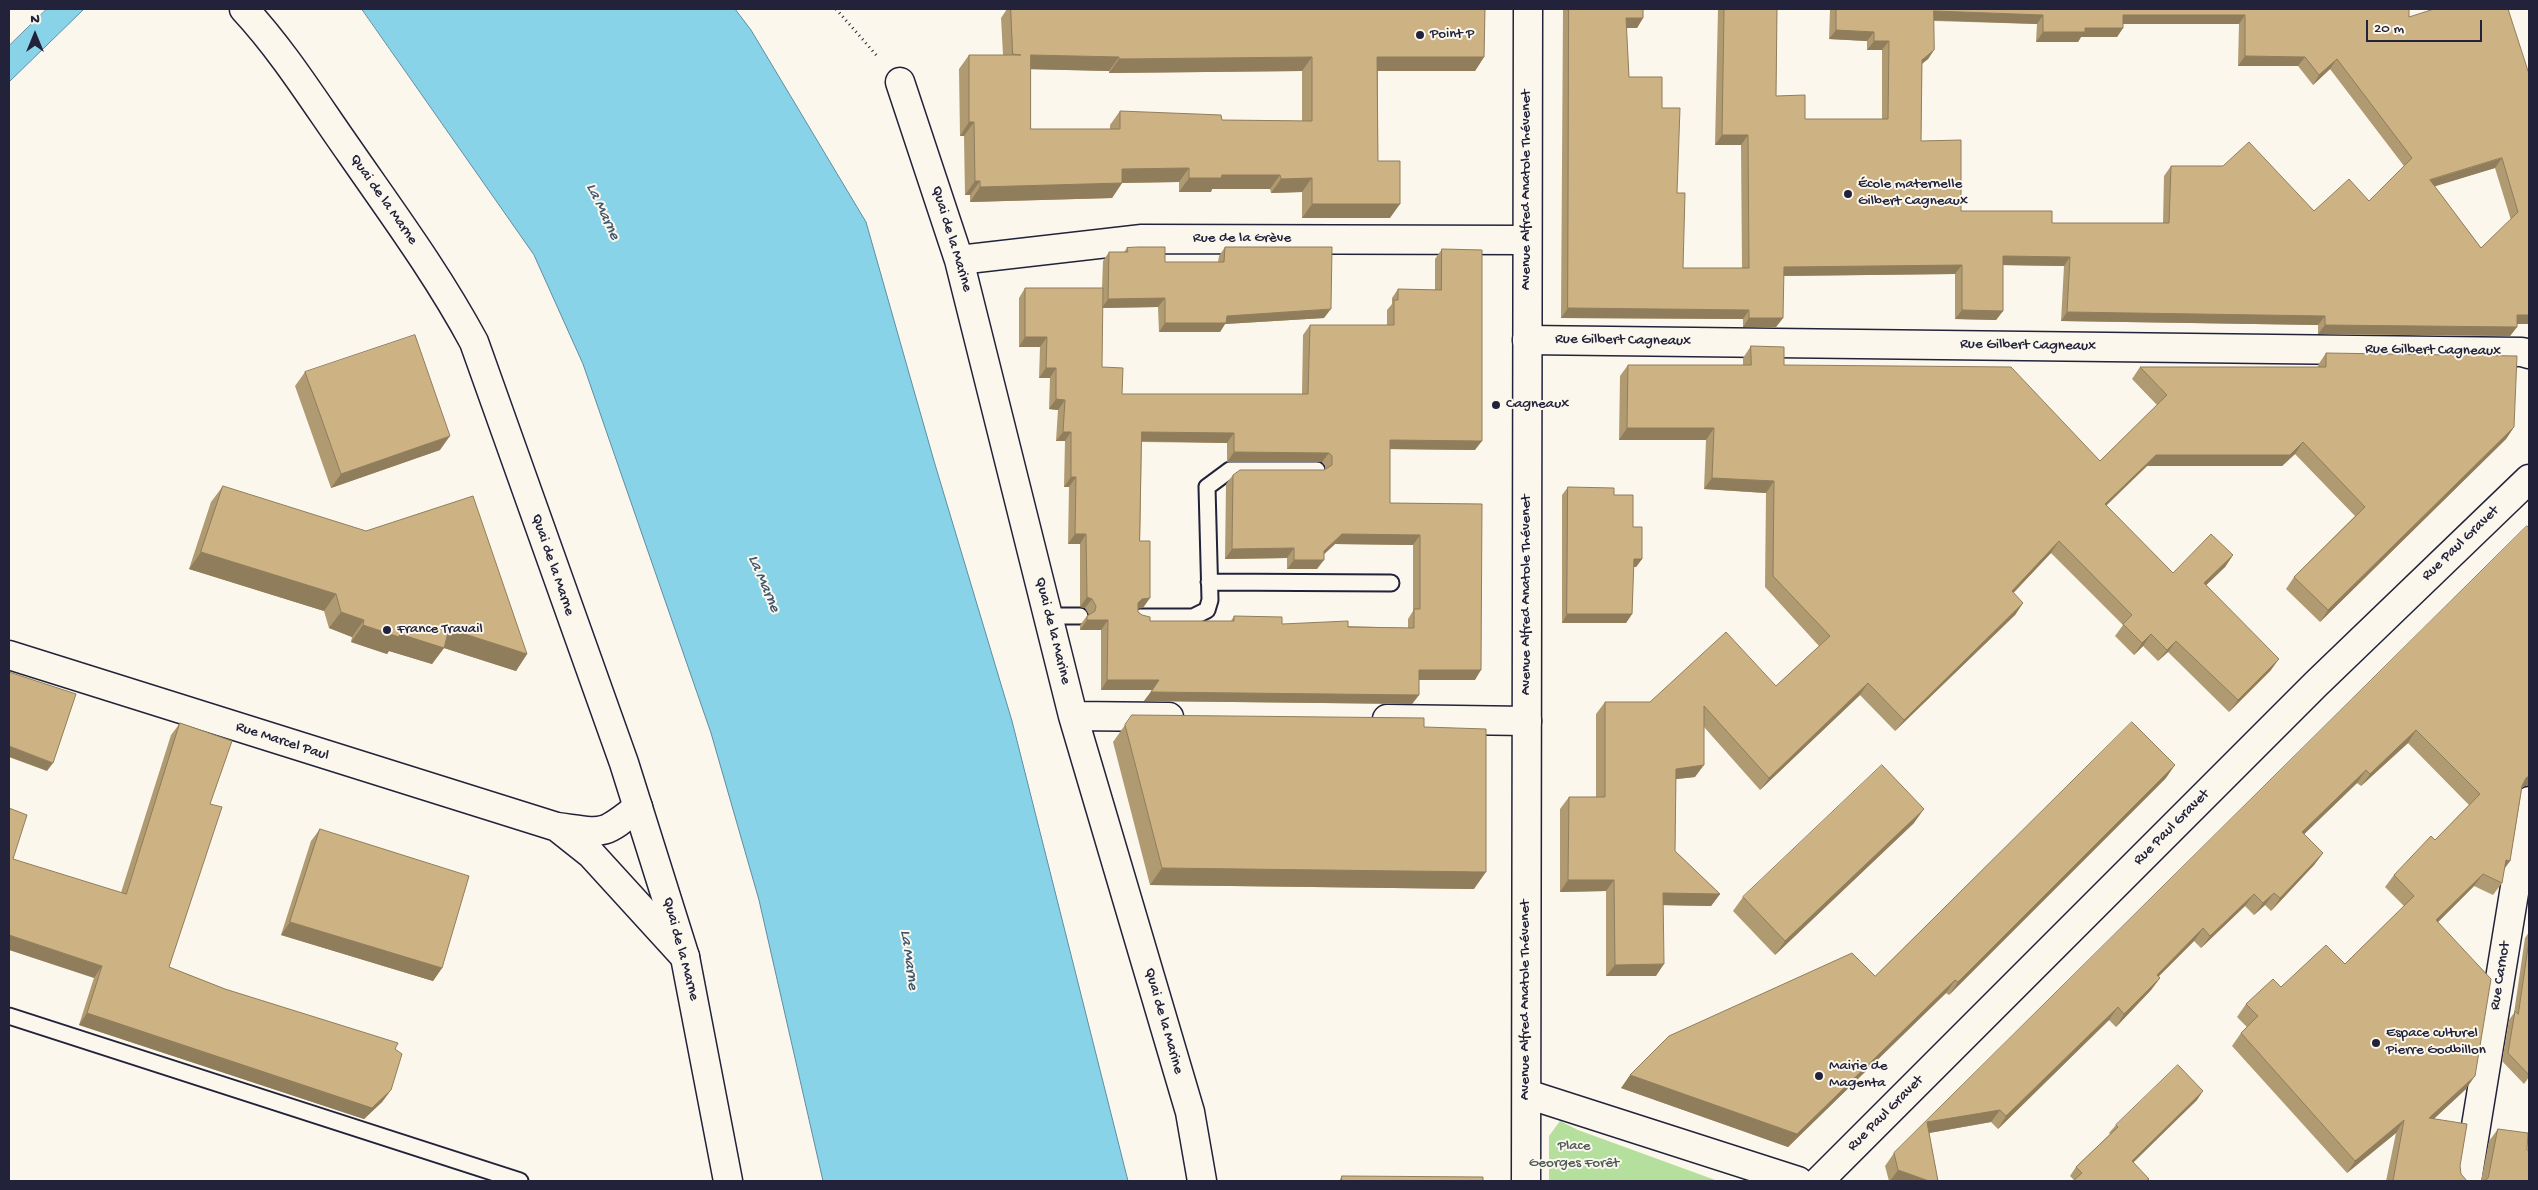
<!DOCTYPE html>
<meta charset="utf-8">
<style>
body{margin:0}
#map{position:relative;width:2538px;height:1190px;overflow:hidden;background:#fbf7ec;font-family:"Gochi Hand",sans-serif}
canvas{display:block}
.frame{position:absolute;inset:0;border:10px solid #22223b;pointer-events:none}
.north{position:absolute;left:10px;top:10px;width:50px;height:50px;-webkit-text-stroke:4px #fbf7ec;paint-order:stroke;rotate:0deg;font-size:14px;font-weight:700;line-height:20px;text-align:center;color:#22223b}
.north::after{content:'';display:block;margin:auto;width:18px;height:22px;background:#22223b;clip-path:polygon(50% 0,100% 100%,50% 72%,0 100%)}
.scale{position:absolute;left:2366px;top:20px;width:116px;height:22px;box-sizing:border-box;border:2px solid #22223b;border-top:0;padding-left:6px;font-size:15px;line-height:18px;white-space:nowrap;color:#22223b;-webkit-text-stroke:4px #fbf7ec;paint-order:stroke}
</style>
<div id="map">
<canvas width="2538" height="1190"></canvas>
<div class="frame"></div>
<div class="north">N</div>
<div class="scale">20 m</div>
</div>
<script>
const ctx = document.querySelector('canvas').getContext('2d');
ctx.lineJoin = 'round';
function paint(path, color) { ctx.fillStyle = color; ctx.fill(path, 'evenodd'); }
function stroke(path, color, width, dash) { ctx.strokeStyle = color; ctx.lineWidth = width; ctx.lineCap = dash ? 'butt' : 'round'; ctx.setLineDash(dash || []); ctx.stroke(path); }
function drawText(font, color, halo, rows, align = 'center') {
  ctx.font = font + ' "Gochi Hand",sans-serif'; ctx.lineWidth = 4; ctx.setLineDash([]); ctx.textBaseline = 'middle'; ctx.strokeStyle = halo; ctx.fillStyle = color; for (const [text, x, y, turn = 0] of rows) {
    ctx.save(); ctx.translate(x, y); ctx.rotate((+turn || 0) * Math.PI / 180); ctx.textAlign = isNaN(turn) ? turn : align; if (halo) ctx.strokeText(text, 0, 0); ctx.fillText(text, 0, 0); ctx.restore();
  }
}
paint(new Path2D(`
 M1560 1121 1578 1130 1718 1181H1549V1136Z`), '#b5df9c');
const water = new Path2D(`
 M47 9H84L9 82V46Z
 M362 9H735L751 30 866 222 934 461 1012 721 1128 1181H823L759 900 711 733 583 364 534 255Z`);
paint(water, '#88d3e8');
stroke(water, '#5f8ca3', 1);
const lane = new Path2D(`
 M1209 582 1391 583
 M1049 616H1080
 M1140 617H1193L1207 610 1210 600 1207 487 1230 470H1317
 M9 1016 520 1181`);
const street = new Path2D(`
 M900 82 959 260 1073 716 1190 1112 1202 1181
 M959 260 1142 239 1527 240
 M1527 340 2522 352 2529 354
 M9 655 557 827C603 833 601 837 638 807
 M1073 716 1169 717
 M1387 719 1527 721
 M557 827 591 854 685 957
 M1527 1094 1798 1181
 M1819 1181 2316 684 2529 479
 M2467 1181 2529 801`);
const secondary = new Path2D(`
 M244 9C284 52 316 104 350 152 393 214 438 275 474 342L624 763 685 957 728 1181
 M1526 1181 1528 9`);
stroke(lane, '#22223b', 19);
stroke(street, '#22223b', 31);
stroke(secondary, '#22223b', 31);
stroke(new Path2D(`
 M836 9 878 57`), '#22223b', 3, [1, 4]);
stroke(lane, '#fbf7ec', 15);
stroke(street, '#fbf7ec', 28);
stroke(secondary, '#fbf7ec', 28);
paint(new Path2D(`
 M1007 9H1485L1484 57 1475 71H1378V161L1390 218H1302V192L1271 193 1270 189H1212L1211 192H1179V182L1122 183 1112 198 970 202V195H965L964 136H960L959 69 969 55H1003L1001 18ZM1031 69 1109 71V73L1302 71V121L1222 120 1120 111 1110 125V129H1031Z
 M1563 9H1643V18L1637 28H1626L1629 77 1662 108 1677 193 1683 268H1742L1741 145H1715L1718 9H1650H2409V17L2508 9 2529 324H2517V327L2510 336 2318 334V325L2061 321 2064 266 2003 265V311L1996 320 1955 319V274L1783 276V318L1776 327H1743V319L1561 318ZM1777 10H1830L1829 39 1867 41V50H1882V119H1805L1776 96ZM1934 21 2037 24 2036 42H2078L2081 37H2117L2123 28V24H2239L2238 66H2298L2313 85 2330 69 2404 166 2369 201 2314 211 2171 166 2164 176 2163 223H2052L1961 211 1921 141 1922 64 1928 59 1934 50ZM2495 168 2511 220 2481 248 2434 186Z
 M1225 247 1324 318 1225 324 1220 332H1159L1158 307 1102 308V367L1122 394H1302L1303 335 1310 325H1387V310L1392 304V298L1398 289 1435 290V259L1442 249 1475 450 1390 449V503L1482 504 1475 680H1419V695L1412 704 1144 701 1152 690H1101V630H1080V625L1087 616 1089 615 1085 608 1080 607V544H1068L1069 487H1064L1065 441H1056L1058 410 1049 409 1050 378H1039L1040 347H1019V298L1025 288H1102L1103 261 1109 252H1124L1127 248 1165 262H1218L1219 256ZM1141 442 1227 443V462H1322L1325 466V469L1324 470 1233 475 1226 484 1225 559 1287 558V569H1317L1324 554 1335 544 1413 545V611L1408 619V628L1282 624 1234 616 1231 621H1150L1138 612V608H1143L1140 541Z
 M1751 346 1784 365 2100 461 2157 405 2132 379 2140 367H2318V365L2326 353 2514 427 2506 439 2320 622 2286 589 2294 577 2355 516 2295 454 2282 466H2147L2106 506 2173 573 2233 555 2225 567 2206 585 2271 670 2229 712 2168 652 2158 661 2143 646 2134 655 2115 636 2123 625 2051 553 2013 593 2023 603 2015 615 1895 731 1860 695 1760 790 1704 727 1695 777 1676 779 1675 851 1720 894 1711 906 1663 905 1656 976H1606V891L1560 892V809L1569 797H1596V714L1605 702H1650L1776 686 1819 646 1765 587 1766 493 1704 489 1706 440H1619L1620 376 1628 365H1743V358Z
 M305 372 440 450 331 488 295 386Z
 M223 486 527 654 516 671 444 648 432 664 389 651 387 654 351 642 352 637 329 628 324 611 189 569 211 502Z
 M1568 487 1614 495 1633 527 1642 559 1636 567H1633L1632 614 1626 623H1562V495Z
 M2529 528V786H2524L2522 788 2510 861 2504 869 2502 883 2493 895 2474 886 2438 922 2466 1089 2433 1119 2460 1166 2461 1174 2467 1181H2386L2396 1133 2347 1173 2232 1046 2241 1033 2247 1027 2237 1017 2246 1004 2281 987 2345 964 2404 906 2385 887 2394 875 2435 840 2469 805 2408 743 2361 786 2357 783 2304 834 2323 853 2314 865 2271 911 2265 905 2254 915 2245 906 2201 948 2194 941 2159 976 2160 978 2151 990 2116 1027 2109 1020 1998 1129 1991 1122 1929 1133 1938 1181H1889L1885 1166 1894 1153Z
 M180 723 210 804 169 967 225 989 395 1049 391 1090 382 1102 364 1119 79 1025 171 735Z
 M1125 725 1424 727 1474 889 1150 885 1113 742Z
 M2166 778 1949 995 1946 993 1788 1147 1621 1088 1875 976Z
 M1914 823 1775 955 1733 911 1743 897Z
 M320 829 442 968 433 981 281 935 311 841Z
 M2529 932V1077L2524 1084 2502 1061 2509 1020 2514 1013 2525 938Z
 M2197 1100 2133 1163 2149 1179 2147 1181H2073L2074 1180 2070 1176 2076 1167 2110 1134 2109 1133 2116 1125Z
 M2498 1129 2527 1150 2529 1181H2481L2489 1141Z
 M1342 1176 1483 1181H1339Z`), '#b09a71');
paint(new Path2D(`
 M1771 10V9H1830V10Z
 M1934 11 2043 15 2037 24 1928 20Z
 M2123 15H2245L2239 24H2117Z
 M1626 18H1643L1637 28H1619Z
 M2085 28H2123L2117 37H2081L2078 42H2036L2043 32Z
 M1836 30 1874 32 1867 41 1829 39Z
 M1874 41H1889L1882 50H1867Z
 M1934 50 1928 59 1915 69 1922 60Z
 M1031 55 1119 57 1109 71 1021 69Z
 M2245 56 2305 57 2298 66H2238Z
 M1312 57 1302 71 1109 73 1119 59Z
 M1377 57H1484L1475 71H1368Z
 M2337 59 2330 69 2313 85 2319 75Z
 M969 122H974L964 136H960Z
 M1722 135H1748L1741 145H1715Z
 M2502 158 2495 168 2423 190 2430 180Z
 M1189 168 1179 182 1113 183 1122 169Z
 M1222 175H1280L1270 189H1212L1211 192H1179L1189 178Z
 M1312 178 1302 192 1271 193 1281 179Z
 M975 181H980L970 195H965Z
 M1122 183 1112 198 970 202 980 187Z
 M1312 204H1400L1390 218H1302Z
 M2003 256 2070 257 2064 266 1996 265Z
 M1962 265 1955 274 1777 276 1784 267Z
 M1165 298 1158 307 1102 308 1108 299Z
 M1568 308 1749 310 1743 319 1561 318Z
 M1331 309 1324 318 1225 324 1220 332H1159L1165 323 1227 316Z
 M1962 310 2003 311 1996 320 1955 319Z
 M2067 312 2325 316 2318 325 2061 321Z
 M2517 315H2529V324H2510Z
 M1749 318H1783L1776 327H1743Z
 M2325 325 2517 327 2510 336 2318 334Z
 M1025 337H1047L1040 347H1019Z
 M1046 368H1056L1050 378H1039Z
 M1056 399 1065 400 1058 410 1049 409Z
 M2514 427 2506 439 2320 622 2328 610Z
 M1627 428H1714L1706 440H1619Z
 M1063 432H1071L1065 441H1056Z
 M1142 432 1234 433 1227 443 1135 441Z
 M450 436 440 450 331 488 341 474Z
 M1390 440 1482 441 1475 450 1383 449Z
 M2303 442 2295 454 2282 466H2147L2096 515 2105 504 2156 455Z
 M1234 452 1329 453 1322 462H1227Z
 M1071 477H1076L1069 487H1064Z
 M1712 478 1774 481 1766 493 1704 489Z
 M1075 534H1086L1080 544H1068Z
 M1342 534 1420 535 1413 545 1335 544 1318 560H1324L1317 569H1287L1294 560 1324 551Z
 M2059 541 2051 553 2004 603 2012 591Z
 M1294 548 1287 558 1225 559 1232 549Z
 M201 552 336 594 324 611 189 569Z
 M2233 555 2225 567 2196 595 2204 583Z
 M1634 559H1642L1636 567H1628Z
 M1087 597 1092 599 1085 608 1080 607Z
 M1150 598 1143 608 1136 609 1138 603 1142 599Z
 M2023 603 2015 615 1895 731 1904 720Z
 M341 612 364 620 352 637 329 628Z
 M1567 614H1632L1626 623H1562Z
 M1087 620H1108L1101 630H1080Z
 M363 625 400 634 449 629 527 654 516 671 444 648 432 664 389 651 387 654 351 642Z
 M2151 634 2143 646 2134 655 2142 643Z
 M2176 641 2168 652 2158 661 2167 650Z
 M2279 659 2271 670 2229 712 2238 700Z
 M1419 670H1481L1475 680H1412Z
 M1107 680H1159L1153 690H1101Z
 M1868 683 1860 695 1760 790 1769 778Z
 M1151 692 1419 695 1412 704 1144 701Z
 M2416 730 2408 743 2361 786 2370 774Z
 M9 746 53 763 47 771 9 757Z
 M1704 765 1695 777 1668 780 1676 769Z
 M2175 765 2166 778 1949 995 1958 982Z
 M2366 770 2357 783 2293 845 2302 832Z
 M2529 776V786H2524L2517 791 2526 778Z
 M1924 809 1914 823 1775 955 1785 941Z
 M2323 853 2314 865 2271 911 2280 898Z
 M2506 860 2510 861 2501 873Z
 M1162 868 1486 872 1474 889 1150 885Z
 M2483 874 2474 886 2427 933 2436 920Z
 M1568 880H1614L1606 891 1560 892Z
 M1663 893 1720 894 1711 906 1655 905Z
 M2274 893 2265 905 2254 915 2263 903Z
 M2254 894 2245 906 2201 948 2210 936Z
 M290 922 442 968 433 981 281 935Z
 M2203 928 2194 941 2148 987 2157 975Z
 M9 935 102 966 94 978 9 950Z
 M1664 964 1656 976H1606L1615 965Z
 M2160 978 2151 990 2116 1027 2124 1014Z
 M1955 980 1946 993 1788 1147 1621 1088 1630 1075Z
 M2118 1007 2109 1020 1998 1129 2006 1116Z
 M87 1013 391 1090 382 1102 364 1119 79 1025Z
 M2475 1076 2466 1089 2421 1131 2429 1118Z
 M2203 1091 2197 1100 2125 1170 2132 1161Z
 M2000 1110 1991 1122 1918 1135 1927 1122Z
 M2404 1120 2396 1133 2347 1173 2355 1161Z
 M1898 1170 1929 1181H1890Z`), '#907d5c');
const building = new Path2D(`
 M1011 9H1485L1484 57H1377L1378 161H1400V204H1312V178L1281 179 1280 175H1222L1221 178H1189V168L1122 169V183L980 187V181H975L974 122H969V55H1021L1013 54ZM1031 55 1119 57V59L1312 57V121L1222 120 1221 115 1120 111V129H1031Z
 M1569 9H1643V18H1626L1629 77H1662V108H1680L1677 193H1685L1683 268H1749L1748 135H1722L1724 9H1777L1776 96 1805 95V119H1888L1889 41H1874V32L1836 30V9H2409V17L2434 9H2508L2529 74V315H2517V327L2325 325V316L2067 312 2070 257 2003 256V311L1962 310V265L1784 267 1783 318H1749V310L1568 308ZM1934 11 2043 15V32H2085V28H2123V15H2245V56L2305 57 2319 75 2337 59 2412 158 2369 201 2349 179 2314 211 2249 142 2223 166H2171L2169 223H2052V211H1961V140L1921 141 1922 60 1934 50ZM2502 158 2518 212 2481 248 2430 180Z
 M1138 247H1165V262H1224L1225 247H1332L1331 309 1227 316 1226 323H1165V298L1108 299 1109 252H1128L1127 248Z
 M1442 249 1482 250V441L1390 440V503L1482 504 1481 670H1419V695L1151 692 1159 680H1107L1108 620H1087V616L1095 611 1096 606 1092 599 1087 597 1086 534H1075L1076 477H1071V432H1063L1065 400 1056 399V368H1046L1047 337H1025V288H1103L1102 367 1123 368 1122 394H1308L1310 325H1394V300H1398V289L1441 290ZM1142 432 1234 433V452L1329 453 1332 456V465L1324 470H1240L1233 475 1232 549 1294 548V560H1324V551L1342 534 1420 535V609H1414V628L1348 627V621L1282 624V617L1234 616V621H1150V617L1142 615 1138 612V603L1142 599 1150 598V541H1140Z
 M415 335 450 436 341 474 305 372Z
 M1751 346 1784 347V365L2011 367 2100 461 2167 395 2140 367H2326V353L2517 356 2514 427 2328 610 2294 577 2365 507 2303 442 2290 455H2156L2105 504 2173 573 2211 534 2233 555 2204 583 2279 659 2238 700 2176 641 2167 650 2151 634 2142 643 2123 624 2132 615 2059 541 2012 591 2023 603 1904 720 1868 683 1769 778 1704 706V765L1676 769 1675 851 1720 894 1663 893 1664 964 1615 965 1614 880H1568L1569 797H1605V702H1650L1726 632 1776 686 1830 636 1773 576 1774 481 1712 478 1714 428H1627L1628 365H1751Z
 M223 486 366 531 473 496 527 654 449 629 444 648 400 634 399 637 363 625 364 620 341 612 336 594 201 552Z
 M1568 487 1614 488V495H1633V527H1642V559H1634L1632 614H1567Z
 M2527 526 2529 528V776L2526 778 2522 786 2510 861 2506 860 2502 883 2483 874 2436 920 2491 979 2475 1076 2429 1118 2467 1124 2460 1166 2461 1174 2467 1181H2393L2404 1120 2355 1161 2241 1033 2258 1016 2246 1004 2273 979 2281 987 2326 945 2345 964 2414 896 2394 875 2431 836 2435 840 2480 794 2416 730 2370 774 2366 770 2302 832 2323 853 2280 898 2274 893 2263 903 2254 894 2210 936 2203 928 2157 975 2160 978 2124 1014 2118 1007 2006 1116 2000 1110 1927 1122 1938 1181H1929L1898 1170 1894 1153Z
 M9 672 76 694 53 763 9 746Z
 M1132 715 1424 718V727L1486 729V872L1162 868 1125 725Z
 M2132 722 2175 765 1958 982 1955 980 1797 1134 1630 1075 1669 1036 1852 953 1875 976Z
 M180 723 232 741 210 804 222 807 169 967 225 989 398 1043 395 1049 402 1054 391 1090 372 1108 87 1013 102 966 9 935V808L27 815 13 859 126 894Z
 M1882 765 1924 809 1785 941 1743 897Z
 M320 829 469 876 442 968 290 922Z
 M2529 941V1075L2508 1053 2515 1011 2518 1014Z
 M2178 1065 2203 1091 2132 1161 2149 1179 2146 1181H2073L2082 1173 2076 1167 2118 1127 2116 1125Z
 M2498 1129 2528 1133 2527 1150 2529 1151V1181H2484L2488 1178Z
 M1342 1176 1483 1177V1181H1342Z`);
paint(building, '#cdb383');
stroke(building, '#907d5c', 1);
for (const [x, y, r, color] of [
 [1420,35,5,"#22223b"],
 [1848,194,5,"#22223b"],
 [1496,405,5,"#22223b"],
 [387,630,5,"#22223b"],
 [2376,1043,5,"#22223b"],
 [1819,1076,5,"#22223b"]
]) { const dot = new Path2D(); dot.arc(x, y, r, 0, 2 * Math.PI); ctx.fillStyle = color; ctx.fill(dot); stroke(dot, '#fbf7ec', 2); }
drawText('15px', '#22223b', '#fbf7ec', [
 ["Point P",1430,35],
 ["École maternelle",1858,185],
 ["Gilbert Cagneaux",1858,202],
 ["Cagneaux",1506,405],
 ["France Travail",397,630],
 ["Espace culturel",2386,1034],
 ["Pierre Godbillon",2386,1051],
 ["Mairie de",1829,1067],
 ["Magenta",1829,1084]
], 'left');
drawText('15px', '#22223b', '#fbf7ec', [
 ["Avenue Alfred Anatole Thévenet",1527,190,-90],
 ["Quai de la Marne",383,200,55],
 ["Quai de la Marine",951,239,73],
 ["Rue de la Grève",1242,239],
 ["Rue Gilbert Cagneaux",1623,341,1],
 ["Rue Gilbert Cagneaux",2028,346,1],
 ["Rue Gilbert Cagneaux",2433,351,1],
 ["Rue Paul Gravet",2461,544,-44],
 ["Quai de la Marne",552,565,71],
 ["Avenue Alfred Anatole Thévenet",1527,595,-90],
 ["Quai de la Marine",1052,631,76],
 ["Rue Marcel Paul",282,742,18],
 ["Rue Paul Gravet",2172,828,-45],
 ["Quai de la Marne",680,949,75],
 ["Rue Carnot",2501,976,-81],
 ["Avenue Alfred Anatole Thévenet",1526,1000,-90],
 ["Quai de la Marine",1163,1021,74],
 ["Rue Paul Gravet",1886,1114,-45]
]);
drawText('15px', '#4e5b58', '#fbf7ec', [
 ["Place",1574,1147],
 ["Georges Forêt",1574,1164]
]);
drawText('italic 16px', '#41576f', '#fbf7ec', [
 ["La Marne",602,212,65],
 ["La Marne",763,584,67],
 ["La Marne",908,960,82]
]);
</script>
